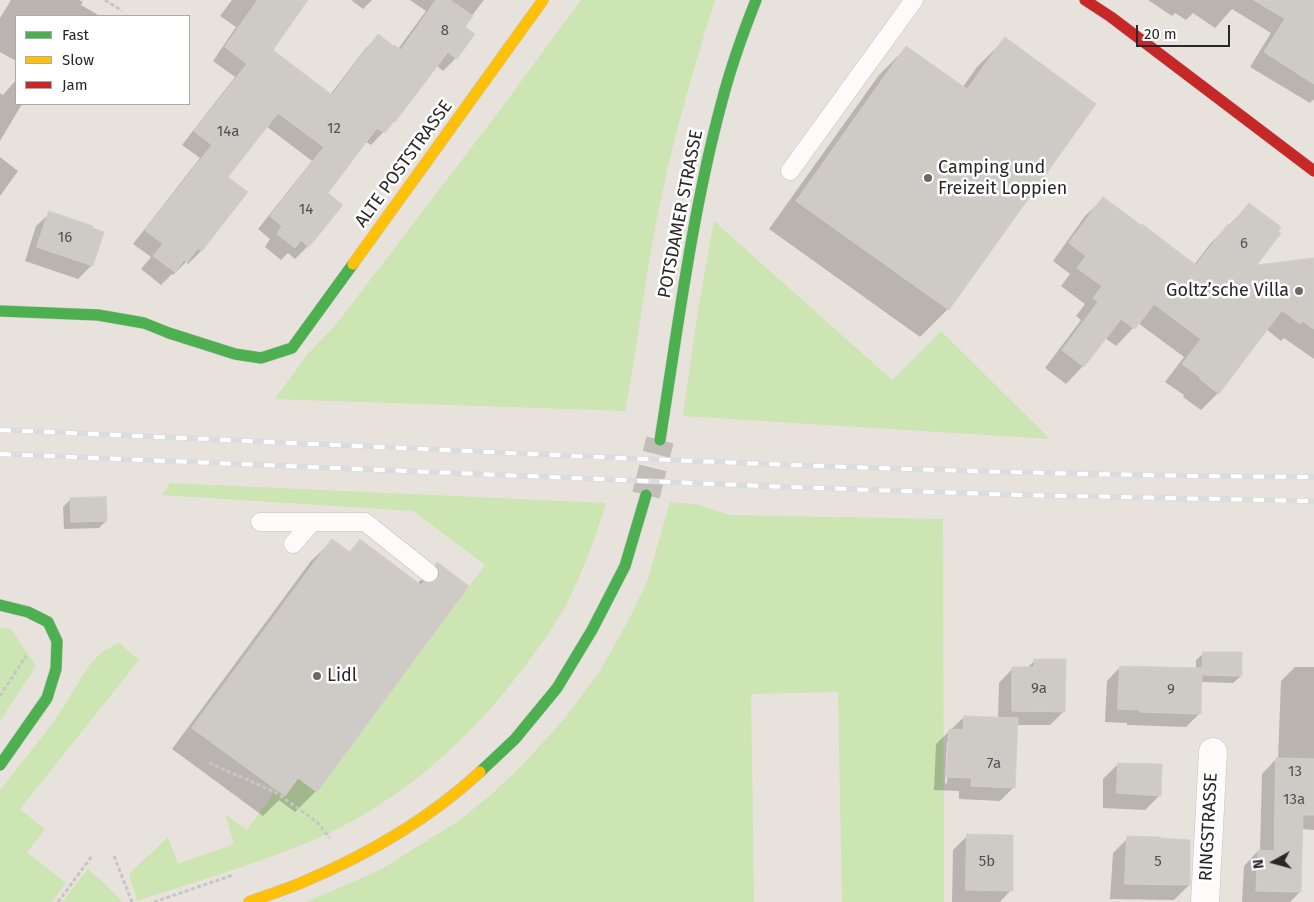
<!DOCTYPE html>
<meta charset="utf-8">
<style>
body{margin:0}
#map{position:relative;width:1314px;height:902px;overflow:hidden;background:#e8e2dc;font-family:"Fira Sans",sans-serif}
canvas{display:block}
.legend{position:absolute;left:15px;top:15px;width:175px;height:90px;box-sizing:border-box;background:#fff;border:1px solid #a9a9a9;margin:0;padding:6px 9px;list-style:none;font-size:15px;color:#282828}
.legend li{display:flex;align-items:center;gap:10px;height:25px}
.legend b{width:25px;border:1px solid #a9a9a9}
.north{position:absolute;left:1249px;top:837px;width:50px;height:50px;-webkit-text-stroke:4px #fff;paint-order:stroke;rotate:263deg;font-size:14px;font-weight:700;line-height:20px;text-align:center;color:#282828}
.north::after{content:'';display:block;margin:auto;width:18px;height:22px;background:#282828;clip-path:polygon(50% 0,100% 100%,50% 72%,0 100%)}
.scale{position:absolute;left:1136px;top:25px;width:94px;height:22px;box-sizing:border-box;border:2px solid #282828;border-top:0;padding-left:6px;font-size:15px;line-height:18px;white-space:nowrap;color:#282828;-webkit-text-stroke:4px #fff;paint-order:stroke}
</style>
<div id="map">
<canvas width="1314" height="902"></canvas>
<ul class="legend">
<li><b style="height:6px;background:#4caf50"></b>Fast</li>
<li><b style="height:6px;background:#ffc107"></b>Slow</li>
<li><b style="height:6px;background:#c62828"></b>Jam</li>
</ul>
<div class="north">N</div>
<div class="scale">20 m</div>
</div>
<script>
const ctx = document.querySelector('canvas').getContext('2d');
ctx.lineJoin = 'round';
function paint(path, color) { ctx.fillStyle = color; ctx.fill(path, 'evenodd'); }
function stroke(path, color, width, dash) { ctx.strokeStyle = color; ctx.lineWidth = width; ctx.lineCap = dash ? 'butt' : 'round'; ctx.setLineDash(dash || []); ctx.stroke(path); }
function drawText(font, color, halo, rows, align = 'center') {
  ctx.font = font + ' "Fira Sans",sans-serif'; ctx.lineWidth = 5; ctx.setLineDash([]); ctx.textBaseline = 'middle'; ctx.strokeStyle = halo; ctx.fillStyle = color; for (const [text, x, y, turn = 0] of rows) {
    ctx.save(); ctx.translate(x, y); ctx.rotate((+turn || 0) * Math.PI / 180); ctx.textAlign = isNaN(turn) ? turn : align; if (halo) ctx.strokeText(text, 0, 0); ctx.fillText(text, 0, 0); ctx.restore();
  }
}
paint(new Path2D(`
 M581 0H715C695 64 676 128 662 194 646 266 639 339 625 411L275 399 306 356 338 322 494 118Z
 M714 221 892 380 941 331 1050 439 683 416 698 310Z
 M170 483 606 503C595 538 583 572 566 605 556 624 543 642 530 659 476 734 402 802 316 839 258 864 197 881 137 901L129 874 168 837 178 864 234 844 225 814 247 830 276 790 285 796 298 778 317 792 485 565 413 511 162 495Z
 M670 502 695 504 730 515 943 519 944 902H842L838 692 751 694 754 902H306L380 870 460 820 492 794 526 761 566 717 600 671 628 621 647 582Z
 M0 628 11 629 36 666 0 721Z
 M119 643 139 660 20 809 45 829 27 852 66 883 52 902H0V790L55 720 90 664 103 651Z
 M88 869 105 884 122 902H62Z`), '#cce5b2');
paint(new Path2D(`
 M11 0H79L83 2 81 5 100 16H16V61L0 52V18Z
 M232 0H306L272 50 330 95 366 48 379 35 398 49 426 11 410 0H484L463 27 456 58 443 71 436 65 394 121 371 145 365 141 327 194 308 246 295 259 288 253 281 260 265 247 270 239 258 229 312 161 266 126 226 177 246 192 201 251 188 264 186 262 173 275 172 274 161 285 141 269 151 257 133 244 200 158 182 145 235 77 213 61 236 27 220 16Z
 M351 0H372L363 9Z
 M1148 0H1291L1314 19V99L1310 103 1250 67 1271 33 1232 9 1215 28 1193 13 1186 20 1175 13 1172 16Z
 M1005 39 1094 104 948 309 920 337 769 229 879 75 906 48 962 88 977 67Z
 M16 80V104H22L0 141V93L3 95Z
 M0 157 18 171 0 196Z
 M1103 199 1194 265 1210 244 1249 205 1254 267 1314 259V359L1284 338 1281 341 1266 329 1218 393 1201 410 1183 397 1184 395 1165 382 1184 357 1138 323 1116 346 1105 338 1083 366 1066 384 1045 368 1081 320 1076 316 1085 304 1061 286 1070 274 1053 261 1085 216Z
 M50 213 92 265 78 279 25 261 36 226Z
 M71 499 106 521 99 528 64 529 63 507Z
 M332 541 348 553 360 541 417 584 437 564 467 587 316 791 295 812 279 800 263 816 172 749 311 561Z
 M1204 653 1241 676 1233 683 1200 682V713L1186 727 1127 725V723L1105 722 1107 681 1120 667 1196 669V660Z
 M1035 660 1064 711 1050 725H1016L1013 788 1000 801 959 799V791L934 790 936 744 964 717 998 719 999 683 1013 668H1027ZM947 742H949L947 784 945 783Z
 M1295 667H1314V830L1301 829 1300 892 1290 902H1242L1244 866 1258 851H1260L1262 774 1276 759H1278L1281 681Z
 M1118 764 1160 795 1145 810 1103 808V779Z
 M968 835 1011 890 1000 902H952L953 850Z
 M1128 838 1189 885 1174 900 1110 899 1113 853Z`), '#0003');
const building = new Path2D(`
 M258 0H308L273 50 332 95 378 34 393 46 394 45 401 50 436 0H450L473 16 465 27 475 34 457 59 448 52 395 122 394 121 385 133 377 128 328 193 343 205 309 247 301 240 295 248 277 234 282 226 270 216 324 147 278 113 228 177 248 192 202 251 198 248 187 263 184 260 175 272 153 256 163 244 145 230 212 145 194 131 247 64 225 47Z
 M1254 0H1314V84L1264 52 1285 19Z
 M1005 37 1096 104 949 310 796 201 906 46 967 89Z
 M1103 197 1141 225 1142 224 1196 265 1228 224 1230 226 1249 203 1281 227 1278 232 1281 233 1257 265 1314 258V329L1302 321 1300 324 1282 310 1219 394 1200 379V377L1182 364 1201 339 1154 304 1135 329 1121 319 1084 367 1062 350 1098 302 1093 298 1102 286 1077 268 1086 256 1069 243Z
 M49 211 93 226V228L104 232 93 266 37 247Z
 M106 497 107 521 71 522 70 498Z
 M332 539 350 552 360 539 421 585 423 582 427 583H432L438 579 440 574 439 569 435 564 437 562 469 586 317 792 298 778 285 796 192 728Z
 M1203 652H1242V676L1203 675Z
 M1034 659H1066L1065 712 1012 711V667H1034Z
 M1120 666 1202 668 1201 714 1140 712V710L1118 709Z
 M964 716 1018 718 1015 788 971 786 972 778 946 777 949 729 963 730Z
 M1276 758 1314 759V815H1303L1301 892 1256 891 1258 850 1274 851Z
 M1118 763 1162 764 1161 796 1117 793Z
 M967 834 1013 835V891L966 890Z
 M1127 836 1160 837V838L1190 840V885L1125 884Z`);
paint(building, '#cecac6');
stroke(building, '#d2cec9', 1);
stroke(new Path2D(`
 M646 495 660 440`), '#c2bdb8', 28, [28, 14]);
const lane = new Path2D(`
 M790 171 914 0
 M260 522H365L429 573
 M293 544 312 522`);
const street = new Path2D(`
 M1205 902 1213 752`);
const fast = new Path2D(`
 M0 311 98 315 144 323 169 333 235 354 261 358 292 348 353 264
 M660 440C678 327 692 212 722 101 731 66 743 33 756 0
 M0 605 28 612 48 622 57 641 56 669 47 698 0 765
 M480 772 515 739 557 688 592 630 625 566 646 495`);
const slow = new Path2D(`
 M353 264 543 0
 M249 902C267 895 285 890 303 882 367 855 428 820 480 772`);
const jam = new Path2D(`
 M1085 0 1111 17 1314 171`);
stroke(lane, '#c4c2c2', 19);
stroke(street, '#c4c2c2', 29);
stroke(fast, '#c4c2c2', 12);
stroke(slow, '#c4c2c2', 12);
stroke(jam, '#c4c2c2', 12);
stroke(new Path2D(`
 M105 0 122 11
 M0 696 26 656
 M209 763 275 792 317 822 330 838
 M114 856 132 902
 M58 902 92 856
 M154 902 233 875`), '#c6c5c4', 3, [4, 2.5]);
stroke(lane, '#fcfbfa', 18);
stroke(street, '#fcfbfa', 28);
stroke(fast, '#4caf50', 11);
stroke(slow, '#ffc107', 11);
stroke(jam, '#c62828', 11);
const rail = new Path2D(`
 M0 430C438 448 876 475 1314 477
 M0 454 788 487 1021 495 1314 501`);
stroke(rail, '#dcdcde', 5.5);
stroke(rail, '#fff', 4, [11]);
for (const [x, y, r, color] of [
 [928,178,5,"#6b6967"],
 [1299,291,5,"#6b6967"],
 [317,676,5,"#6b6967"]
]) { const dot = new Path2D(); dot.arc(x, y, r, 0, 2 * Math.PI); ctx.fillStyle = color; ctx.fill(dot); stroke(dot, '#fff', 2); }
drawText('15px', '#525150', null, [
 ["8",445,31],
 ["12",334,129],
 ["14a",228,132],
 ["14",306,210],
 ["16",65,238],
 ["6",1244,244],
 ["9a",1039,689],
 ["9",1171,690],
 ["7a",994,764],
 ["13",1295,772],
 ["13a",1294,800],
 ["5b",987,862],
 ["5",1158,862]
]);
drawText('18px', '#282828', '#fff', [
 ["ALTE POSTSTRASSE",404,164,-54],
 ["POTSDAMER STRASSE",681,214,-79],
 ["RINGSTRASSE",1209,827,-87]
]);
drawText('18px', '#282828', '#fff', [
 ["Camping und",938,168],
 ["Freizeit Loppien",938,189],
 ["Goltz’sche Villa",1289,291,"right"],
 ["Lidl",327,676]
], 'left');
</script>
